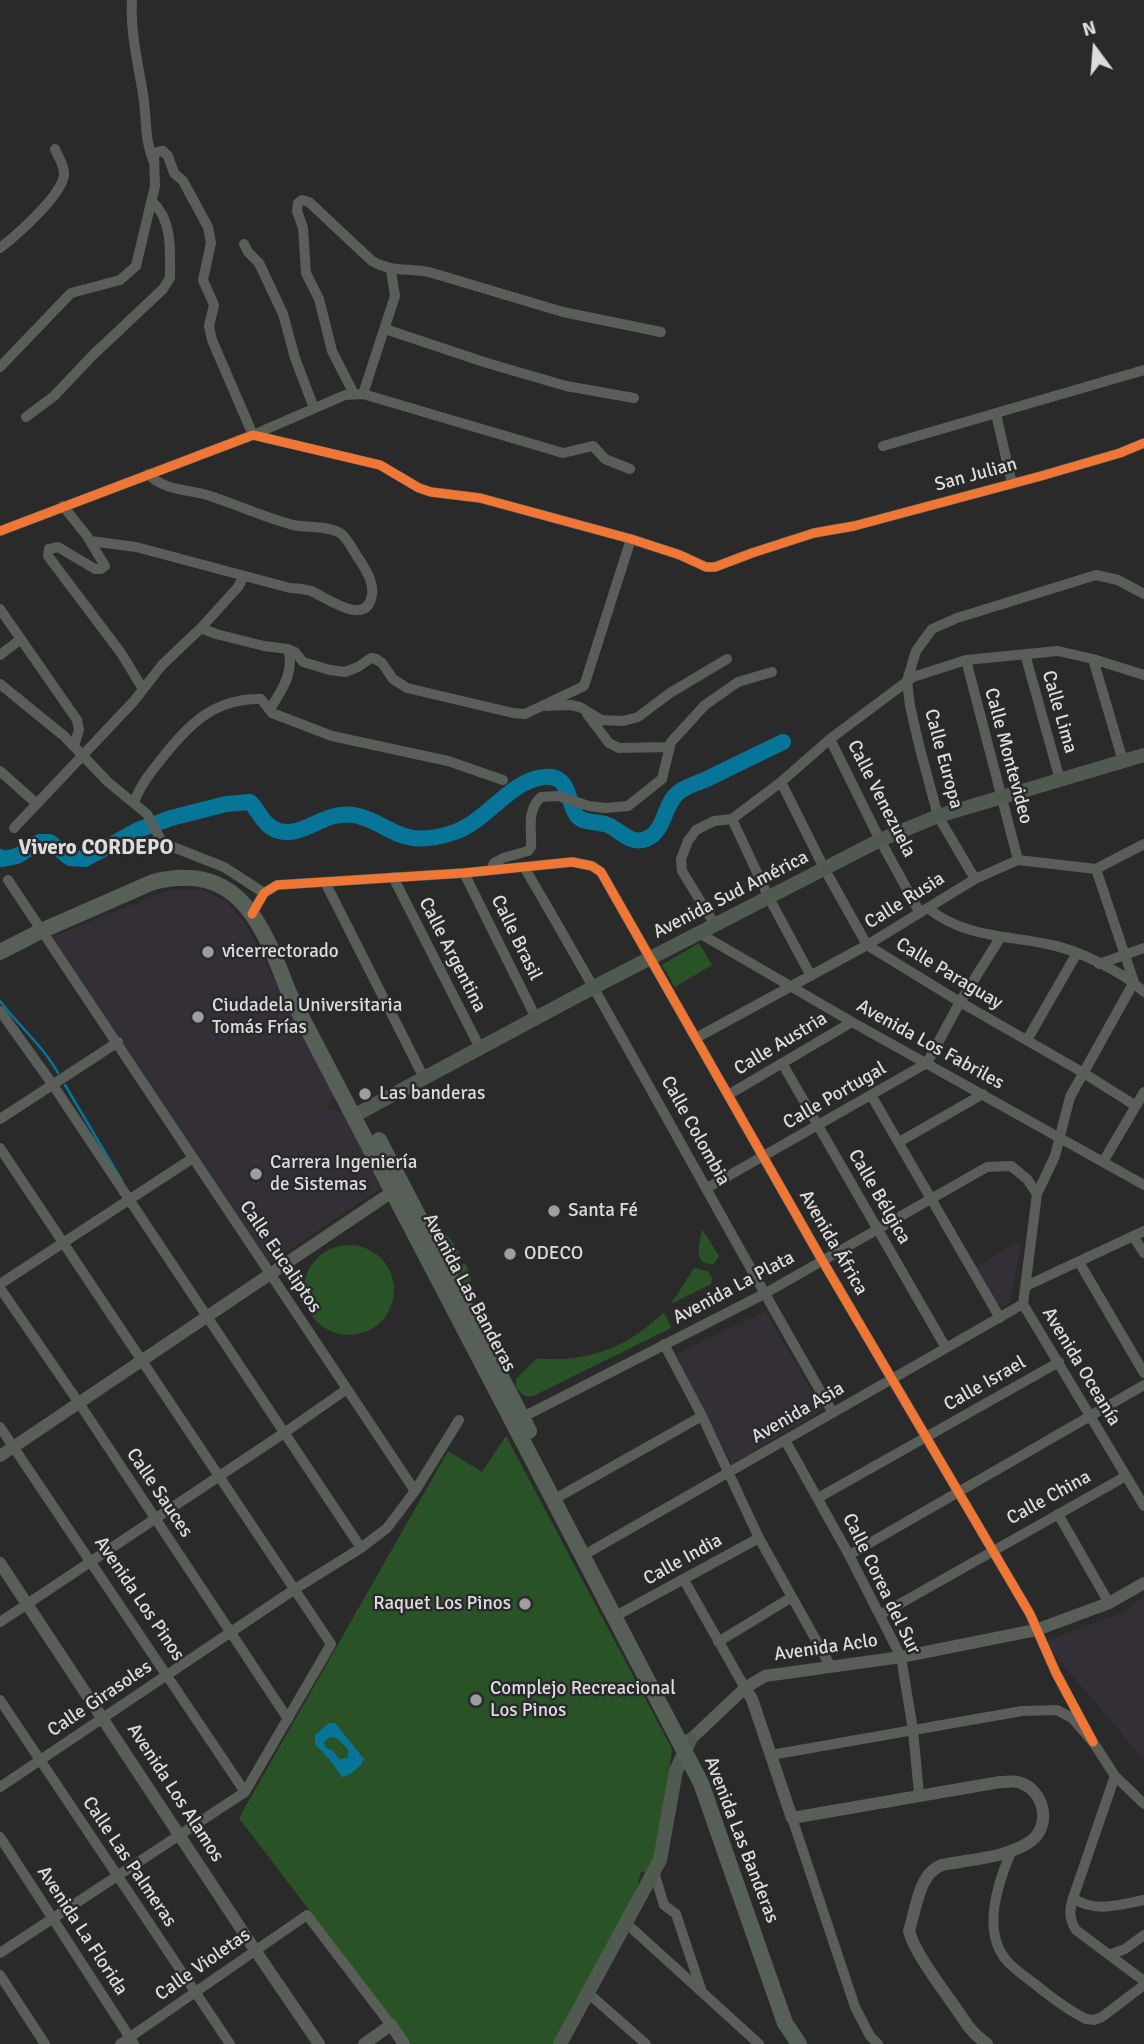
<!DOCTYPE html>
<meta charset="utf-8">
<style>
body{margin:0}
#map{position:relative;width:1144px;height:2044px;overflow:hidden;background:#2a2a2a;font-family:Signika,sans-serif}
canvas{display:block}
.north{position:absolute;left:1060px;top:14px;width:70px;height:70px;-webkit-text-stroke:5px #2a292b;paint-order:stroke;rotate:344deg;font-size:19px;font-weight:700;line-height:28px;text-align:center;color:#dddcdd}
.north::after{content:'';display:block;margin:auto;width:24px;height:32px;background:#dddcdd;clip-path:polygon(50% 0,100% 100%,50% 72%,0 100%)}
</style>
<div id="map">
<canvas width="1144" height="2044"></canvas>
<div class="north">N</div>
</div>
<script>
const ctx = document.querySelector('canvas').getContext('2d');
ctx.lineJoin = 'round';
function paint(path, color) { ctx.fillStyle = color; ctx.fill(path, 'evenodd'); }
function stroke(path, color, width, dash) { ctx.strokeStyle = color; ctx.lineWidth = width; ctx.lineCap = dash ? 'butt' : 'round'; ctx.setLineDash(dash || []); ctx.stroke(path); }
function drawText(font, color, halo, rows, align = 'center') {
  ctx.font = font + ' Signika,sans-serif'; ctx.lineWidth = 5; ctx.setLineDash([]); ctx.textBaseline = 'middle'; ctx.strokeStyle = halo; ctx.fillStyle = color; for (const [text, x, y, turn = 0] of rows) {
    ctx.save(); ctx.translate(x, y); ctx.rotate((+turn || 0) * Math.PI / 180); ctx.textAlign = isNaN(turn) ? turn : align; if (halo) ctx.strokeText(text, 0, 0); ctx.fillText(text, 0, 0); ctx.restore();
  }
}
paint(new Path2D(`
 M169 890H202L225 900 246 924 334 1096 327 1108 342 1112 381 1188 267 1265 50 938Z
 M1017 1242 1021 1245 1010 1302 1003 1306 997 1303 975 1267Z
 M765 1311 823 1410 732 1464 676 1354Z
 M1144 1597V1760L1044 1642 1123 1612Z`), '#342f36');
paint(new Path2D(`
 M699 943 712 965 675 987 662 965Z
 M433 1227C446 1230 453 1242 460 1253L449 1257Z
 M702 1229 719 1256 714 1264C691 1265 700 1244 702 1229Z
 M304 1290a45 45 0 1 1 90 0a45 45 0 1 1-90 0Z
 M465 1263 470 1273 473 1304 457 1273 456 1268Z
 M694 1268 708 1271 712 1278 711 1284 671 1304Z
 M664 1312 671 1328 533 1396H524L516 1387V1379L536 1359C545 1358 555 1360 564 1359 604 1356 635 1340 664 1312Z
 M506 1436 672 1749 658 1856 648 1873 641 1872 635 1894 554 2044H411L239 1818 448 1451 482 1472Z`), '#295327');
paint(new Path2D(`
 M329 1723H335L364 1759C362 1766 349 1776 342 1777L330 1760 315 1744V1735ZM330 1737 336 1738 348 1749V1758L339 1759 333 1751 325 1747 324 1742Z`), '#077597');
stroke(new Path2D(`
 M0 1001C18 1025 43 1046 58 1073
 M65 1085 122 1181`), '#077597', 2.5);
stroke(new Path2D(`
 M0 857 3 859 17 856 40 842H50L70 858 85 859 138 830 171 818 226 804 250 802C260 812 264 827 279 831 304 838 324 810 354 815 375 818 393 836 413 838 426 840 443 836 455 832 488 820 509 781 544 777 572 773 567 807 578 817 586 824 599 821 608 825 621 831 631 845 646 839 666 831 663 804 679 792 686 786 698 783 707 779 733 766 758 754 783 742`), '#077597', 16);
stroke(new Path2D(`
 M132 0C130 32 138 63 143 94 147 117 144 138 153 160
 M244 244 248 252 259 263 283 314 295 358 314 408
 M0 248C17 235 62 195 64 175 65 166 58 157 55 149
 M385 329 487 363 566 386 634 398
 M0 367 71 293 120 280 136 266 155 186 154 156 157 152 163 151 168 156 174 173 183 181 208 227 211 243 203 280 214 305 209 326 212 340 253 435 345 395 363 394 563 453 593 446 605 459 630 469
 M354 394 332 351 319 299 306 273 303 228 297 211 298 203 302 200 309 202 372 261C390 272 409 268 429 272L563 312 661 332
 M363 394 395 296 391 270
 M996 414 1012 484
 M26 417 54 396 93 355 163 289 170 278C170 251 173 221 152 201
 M883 446 1144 370
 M63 506 87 536 105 566 101 569H95L58 547 49 549 48 556 121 653 143 689
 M0 531 253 435 380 465 419 488 431 492 480 498 631 539 680 555 706 567H715L752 553 814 533 854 526 1041 476 1120 453 1144 443
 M90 541 136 547 290 588C297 588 304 589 311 591 324 596 363 626 371 599 376 585 366 570 359 559 353 551 348 538 340 533 327 525 307 528 293 525 263 517 236 504 207 495 186 489 165 491 148 474
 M0 609 77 720 79 730 74 746
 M201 628 216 634 264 646 288 649 295 652 303 662 330 670 345 672 358 667 371 658 376 659 382 663 393 679 407 688 513 713 525 714 584 686 631 539
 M1025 654 1060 780
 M0 655 21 639
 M1093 659 1123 761
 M966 660 1018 860
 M0 684 64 736 108 782 147 814 161 840 173 847 224 867 264 893
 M547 706 570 705 580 707 601 720 623 721 638 717 670 693 727 659
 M270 709C282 690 295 672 288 649
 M587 714 609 743 619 748 669 747
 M830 739 880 840 920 913
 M0 771 37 804
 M781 782 824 868 867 945 960 1002 1082 1072 1136 1106
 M134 803C140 785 151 772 163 757 189 724 215 698 261 699L272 713 332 736 448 761 503 780
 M732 819 769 898 811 976
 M14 828 134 701 162 665 201 628 238 587 244 576
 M524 867C630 1047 728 1232 833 1413
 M1096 869 1134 982
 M491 870 494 863 503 858 528 851 531 847C532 829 526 811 541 797L558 796 589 806 605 808 628 806 662 779 671 742 705 705 738 682 772 672
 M464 873 536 1018
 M393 877 480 1048
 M975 879 938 816 919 745 910 706 907 681 916 651 932 629 957 618 1096 575 1118 580 1144 594
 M8 880 415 1491
 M325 882 424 1078
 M928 908C963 937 1004 935 1047 944 1076 949 1122 971 1144 992
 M252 914 264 893 277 885 464 873 572 862 592 866 601 872 822 1260 1030 1614 1056 1673 1093 1742
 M715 925 682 871 681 859 688 841 696 830 714 821 732 819 781 782 830 739 913 677 966 660 1058 651 1093 659 1144 675
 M699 933 852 1022 1144 1185
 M1099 964 1144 948
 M1134 982 1070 1097 1055 1156 1037 1194 1023 1304 1144 1506
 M0 1011 53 1085 361 1548
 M696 1038 867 945 975 879 1018 860 1096 869 1144 844
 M1027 1040 1077 953
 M782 1063 946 1348
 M728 1095 852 1022
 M871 1095 1000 1318
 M0 1119 118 1042
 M899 1142 983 1094
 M0 1148 331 1644 245 1792 0 1953
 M1103 1162 1144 1092
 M707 1188 927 1063 960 1002 1000 938
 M1133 1236 1144 1253
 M1079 1262 1144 1373
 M0 1284 193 1158
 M1026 1286 1144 1231
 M0 1288 79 1403 288 1719
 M664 1344 702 1416 759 1538 831 1667
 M519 1419 764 1294 987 1167 1011 1166 1027 1179 1037 1194
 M0 1427 245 1792
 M785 1440 849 1555 901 1657 913 1730 919 1794
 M562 1495 702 1416
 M818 1498 1059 1362
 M1058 1514 1109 1603
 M591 1551 1023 1304
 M849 1555 1144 1385
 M684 1580 745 1688
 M623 1612 759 1538
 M880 1615 1126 1476
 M0 1622 284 1433 347 1389
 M718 1642 792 1597
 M0 1700 230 2044
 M771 1755 1022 1711 1057 1710 1072 1718 1093 1742 1115 1776 1144 1804
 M1115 1776 1073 1898C1094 1913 1119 1905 1144 1900
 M0 1787 295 1589 361 1548 387 1528 415 1491 459 1420
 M792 1818 855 2007 870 2036 878 2044
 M0 1837 134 2044
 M1011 1852C998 1883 981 1931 1007 1961 1015 1970 1027 1978 1036 1985 1052 1998 1068 2010 1086 2019L1094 2020 1102 2017 1144 1985
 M654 1872 664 1905 676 1914 701 1989
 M1073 1898C1069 1910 1069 1919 1076 1930L1144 1981
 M626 1923 759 2044
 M1109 1955 1125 1949 1144 1935
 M0 1975 45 2044
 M588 1993 646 2044
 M120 2044 307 1915 391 2025`), '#595f58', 10);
stroke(new Path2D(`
 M0 1456 392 1192
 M0 1563 255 1950 319 2044
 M745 1688 752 1699 792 1818 1000 1782C1007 1782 1015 1780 1021 1783 1044 1791 1052 1825 1031 1841 1007 1858 971 1859 942 1865 919 1873 916 1909 909 1931 915 1956 953 2002 968 2026L976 2035 987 2044
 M690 1740 745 1688 765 1676 901 1657 1036 1630 1109 1603 1144 1583
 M364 2044 391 2025 404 2044`), '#595f58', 12);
stroke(new Path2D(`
 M355 1115 594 987 880 840 938 816 1144 755
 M560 2044 660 1860 676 1771 690 1740`), '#515a50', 14);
stroke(new Path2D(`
 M0 952 41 931 153 882C239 860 263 925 289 993L701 1783 785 2023 799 2044
 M379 1140 529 1431`), '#576056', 16);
stroke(new Path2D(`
 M0 531 253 435 380 465 419 488 431 492 480 498 631 539 680 555 706 567H715L752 553 814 533 854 526 1041 476 1120 453 1144 443
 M252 914 264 893 277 885 464 873 572 862 592 866 601 872 822 1260 1030 1614 1056 1673 1093 1742`), '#f07635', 9);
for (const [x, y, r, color] of [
 [208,952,7,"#9e9e9e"],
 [198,1017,7,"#9e9e9e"],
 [365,1094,7,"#9e9e9e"],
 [256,1174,7,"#9e9e9e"],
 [554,1211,7,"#9e9e9e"],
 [510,1254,7,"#9e9e9e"],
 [525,1604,7,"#9e9e9e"],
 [476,1700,7,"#9e9e9e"]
]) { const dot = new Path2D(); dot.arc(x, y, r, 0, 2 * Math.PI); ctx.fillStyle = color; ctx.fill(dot); stroke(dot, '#2a292b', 2.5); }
drawText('19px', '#dddcdd', '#2a292b', [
 ["San Julian",976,475,-15],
 ["Calle Lima",1059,712,74],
 ["Calle Montevideo",1008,756,75],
 ["Calle Europa",943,759,75],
 ["Calle Venezuela",881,799,63],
 ["Avenida Sud América",731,895,-27],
 ["Calle Rusia",905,901,-32],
 ["Calle Brasil",516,938,64],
 ["Calle Argentina",452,955,63],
 ["Calle Paraguay",949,974,31],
 ["Calle Austria",781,1044,-31],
 ["Avenida Los Fabriles",930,1045,29],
 ["Calle Portugal",835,1096,-30],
 ["Calle Colombia",695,1131,61],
 ["Calle Bélgica",879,1197,60],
 ["Avenida África",833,1243,60],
 ["Calle Eucaliptos",280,1257,56],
 ["Avenida La Plata",734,1288,-28],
 ["Avenida Las Banderas",469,1293,62],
 ["Avenida Oceanía",1081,1367,59],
 ["Calle Israel",985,1384,-30],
 ["Avenida Asia",798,1413,-30],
 ["Calle Sauces",159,1493,56],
 ["Calle China",1049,1498,-29],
 ["Calle India",683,1560,-29],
 ["Calle Corea del Sur",881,1584,64],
 ["Avenida Los Pinos",139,1599,56],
 ["Avenida Aclo",826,1648,-8],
 ["Calle Girasoles",100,1699,-34],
 ["Avenida Los Alamos",175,1793,57],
 ["Avenida Las Banderas",741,1840,69],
 ["Calle Las Palmeras",129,1862,56],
 ["Avenida La Florida",82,1931,57],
 ["Calle Violetas",203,1965,-35]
]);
drawText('19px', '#dddcdd', '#2a292b', [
 ["vicerrectorado",222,952],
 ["Ciudadela Universitaria",212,1006],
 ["Tomás Frías",212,1028],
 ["Las banderas",379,1094],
 ["Carrera Ingeniería",270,1163],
 ["de Sistemas",270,1185],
 ["Santa Fé",568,1211],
 ["ODECO",524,1254],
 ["Raquet Los Pinos",511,1604,"right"],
 ["Complejo Recreacional",490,1689],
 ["Los Pinos",490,1711]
], 'left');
drawText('bold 21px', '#dddcdd', '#2a292b', [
 ["Vivero CORDEPO",96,848]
]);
</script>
